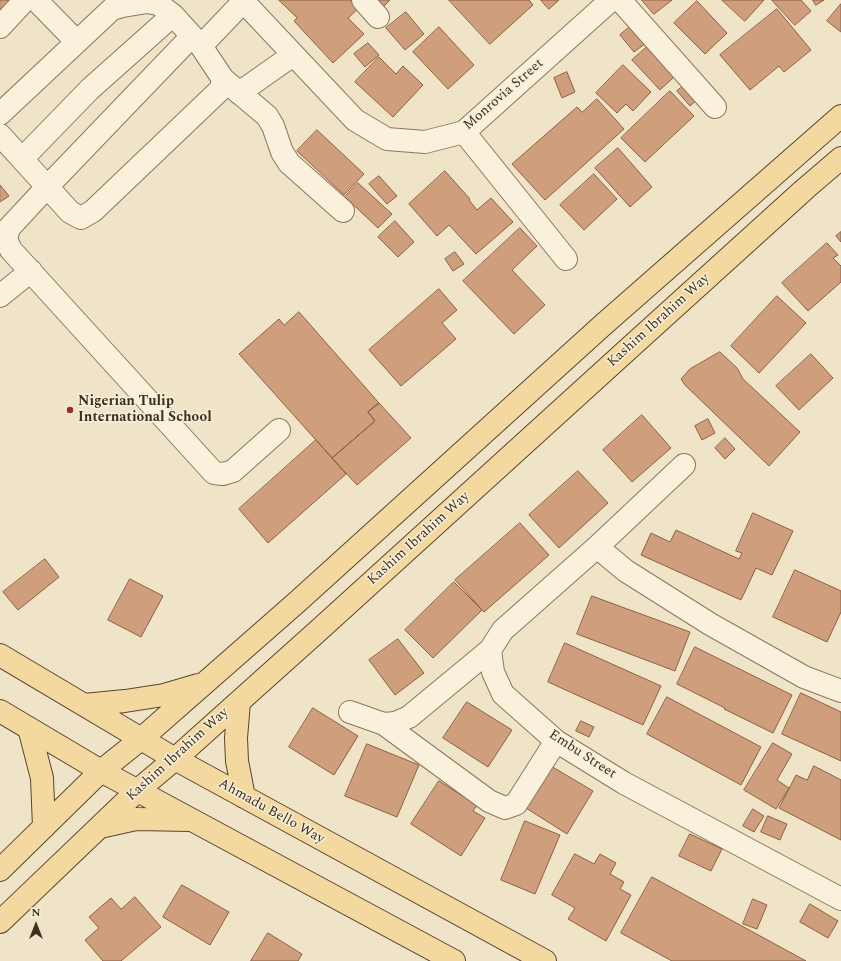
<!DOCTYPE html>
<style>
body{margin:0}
#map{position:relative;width:841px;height:961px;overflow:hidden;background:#f0e4c8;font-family:Spectral,serif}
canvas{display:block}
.north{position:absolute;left:16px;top:905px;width:40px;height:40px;-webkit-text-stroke:3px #f7eed8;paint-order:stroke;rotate:0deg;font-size:11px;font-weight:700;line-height:16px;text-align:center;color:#3d2e20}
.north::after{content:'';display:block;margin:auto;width:14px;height:18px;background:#3d2e20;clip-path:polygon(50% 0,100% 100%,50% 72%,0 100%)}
</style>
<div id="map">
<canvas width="841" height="961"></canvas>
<div class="north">N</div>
</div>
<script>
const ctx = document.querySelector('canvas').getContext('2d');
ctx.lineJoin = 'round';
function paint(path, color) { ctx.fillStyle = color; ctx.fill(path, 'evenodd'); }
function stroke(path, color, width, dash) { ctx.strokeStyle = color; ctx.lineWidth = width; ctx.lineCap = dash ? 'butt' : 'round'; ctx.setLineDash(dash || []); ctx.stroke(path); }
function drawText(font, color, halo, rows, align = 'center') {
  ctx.font = font + ' Spectral,serif'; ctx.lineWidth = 3; ctx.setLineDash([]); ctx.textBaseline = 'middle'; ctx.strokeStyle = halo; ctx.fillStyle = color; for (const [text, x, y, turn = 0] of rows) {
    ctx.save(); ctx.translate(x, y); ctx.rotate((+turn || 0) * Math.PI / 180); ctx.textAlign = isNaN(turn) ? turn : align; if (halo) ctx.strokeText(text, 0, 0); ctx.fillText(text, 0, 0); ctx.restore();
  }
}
const building = new Path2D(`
 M0 0H15L0 14Z
 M279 0H350L358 9 348 18 364 34 333 63 294 21 297 18Z
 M378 0H390L384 6Z
 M449 0H529L533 5 490 44Z
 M541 0H559L549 9Z
 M642 0H672L654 14Z
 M722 0H764L745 21Z
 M772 0H801L811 11 795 25Z
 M813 0H824L816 5Z
 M697 1 727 33 705 54 674 23Z
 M841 4V32L827 21Z
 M777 9 811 50 784 72 779 66 750 90 720 55Z
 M406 12 424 34 405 50 386 28Z
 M636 22 650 40 634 52 620 35Z
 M439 27 474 65 448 89 413 52Z
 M368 43 379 55 365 67 354 54Z
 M647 47 674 77 660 90 632 60Z
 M379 57 396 74 403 66 423 85 393 117 355 82Z
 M623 65 651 92 633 111 626 104 617 113 596 93Z
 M567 72 575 92 562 98 554 78Z
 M686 84 699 98 690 106 677 91Z
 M670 91 694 116 645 162 621 138Z
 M597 99 624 129 545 200 512 164 577 107 582 112Z
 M317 130 364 174 344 195 297 151Z
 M618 148 652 187 630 207 595 168Z
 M445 171 470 199 469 200 477 210 491 198 513 222 476 254 449 225 437 236 409 204Z
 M594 174 617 199 584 230 560 205Z
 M379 176 397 196 387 204 369 184Z
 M358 183 392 214 378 228 345 197Z
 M0 185 9 196 0 202Z
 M395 221 414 242 398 257 378 237Z
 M520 228 537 246 512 270 545 305 514 334 463 281Z
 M841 232V242L836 236Z
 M827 243 838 255 833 258 841 266V282L808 311 782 283Z
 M455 252 464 264 453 271 445 259Z
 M439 289 457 310 442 323 456 339 401 386 369 350Z
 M777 296 806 323 759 373 731 346Z
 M299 312 379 403 368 412 375 421 332 458 239 354 279 319 284 325Z
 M720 352 737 368 743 379 800 432 769 466 685 385 681 379 690 369Z
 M811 354 833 378 799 410 776 386Z
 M379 403 411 438 357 485 332 458 375 421 368 412Z
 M642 415 671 448 632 482 603 450Z
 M708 419 715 433 702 440 695 426Z
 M725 438 735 449 725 459 715 448Z
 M316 440 346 474 268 543 239 509Z
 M578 471 608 503 559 548 529 515Z
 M753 513 793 531 772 575 756 568 741 600 641 555 651 533 670 542 676 530 739 559 742 553 736 551Z
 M520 523 549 555 484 612 455 580Z
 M45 559 59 577 18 610 3 592Z
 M795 570 841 591V612L827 642 773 617Z
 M130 579 163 596 141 637 108 620Z
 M454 582 482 610 433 658 405 630Z
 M592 596 690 632 675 671 577 634Z
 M398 639 424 673 395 695 369 660Z
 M565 643 661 686 643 725 548 682Z
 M695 647 792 695 773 733 724 709 725 708 677 684Z
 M801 693 841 712V761L782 734Z
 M667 697 761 747 741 785 647 734Z
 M467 702 512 730 488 767 443 738Z
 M313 708 358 736 334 775 289 747Z
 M581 721 594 727 589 737 576 731Z
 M773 743 792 754 777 780 789 788 776 809 744 790Z
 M367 744 419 765 397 817 345 796Z
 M551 766 593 791 567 834 526 808Z
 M814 766 841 780V840L779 808 796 775 807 780Z
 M439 781 477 805 473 811 485 818 461 856 411 824Z
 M753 809 764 816 754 832 743 826Z
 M768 816 787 824 780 840 761 832Z
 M525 821 560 835 535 894 501 880Z
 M690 834 722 849 711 871 679 856Z
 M575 854 594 864 600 854 616 863 610 874 624 882 620 889 631 895 606 941 568 919 575 908 552 895Z
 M652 877 806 961H672L621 933Z
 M182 885 229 912 210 945 163 917Z
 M135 897 161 927 121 961H103L85 940 99 928 89 917 111 898 121 909Z
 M753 899 767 905 757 929 743 924Z
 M810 904 838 921 828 938 800 922Z
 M268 933 302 954 298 961H251Z`);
paint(building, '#cf9f7d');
stroke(building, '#8d5f41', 1);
const minor = new Path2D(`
 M36 0 77 42
 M242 0 355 120 387 139 425 142 464 132 611 0
 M363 0 378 17
 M620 0 715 107
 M0 27 25 0
 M192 36 47 187 9 228 6 239 11 250 214 473 223 474 233 471 279 430
 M201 46 243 2
 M223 79 267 116 273 126 282 152 289 163 343 211
 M239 93 293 55
 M0 114 112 9 123 6 147 2 158 4 173 15 201 46 223 79 221 89 93 211 81 218 70 212 22 159 90 89 173 15
 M464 132 566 259
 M0 135 22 159
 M0 296 31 271
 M684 465 597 547 503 630 490 650 493 672 503 694 556 741 624 783 841 899
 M597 547 626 571 710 624 804 677 841 691
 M350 712 384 724 395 723 409 717 490 650
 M384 724 489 801 505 808 516 804 556 741`);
const major = new Path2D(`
 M0 655 175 759 545 961
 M239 702 236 738 237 761 244 797
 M84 705 125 701 164 695 198 685
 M0 711 101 771 454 961
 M29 728 42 778 44 827
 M100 827 136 819 190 820
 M0 870 101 771 141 739 296 603 604 324 841 116
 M0 922 138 790 175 759 319 630 636 342 806 188 841 158`);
stroke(minor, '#8d765c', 24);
stroke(major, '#5b4430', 24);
stroke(minor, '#faf1dc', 22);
stroke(major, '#f3d9a0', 22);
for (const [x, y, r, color] of [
 [70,410,4,"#9e2a2b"]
]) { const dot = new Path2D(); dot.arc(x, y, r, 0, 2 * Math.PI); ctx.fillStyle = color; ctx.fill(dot); stroke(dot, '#f7eed8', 1.5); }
drawText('14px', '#3d2e20', '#f7eed8', [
 ["Monrovia Street",504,95,-41],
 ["Kashim Ibrahim Way",659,321,-42],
 ["Kashim Ibrahim Way",419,539,-42],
 ["Kashim Ibrahim Way",178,755,-42],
 ["Embu Street",582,755,33],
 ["Ahmadu Bello Way",271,812,29]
]);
drawText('bold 14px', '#3d2e20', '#f7eed8', [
 ["Nigerian Tulip",78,402],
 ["International School",78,418]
], 'left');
</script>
